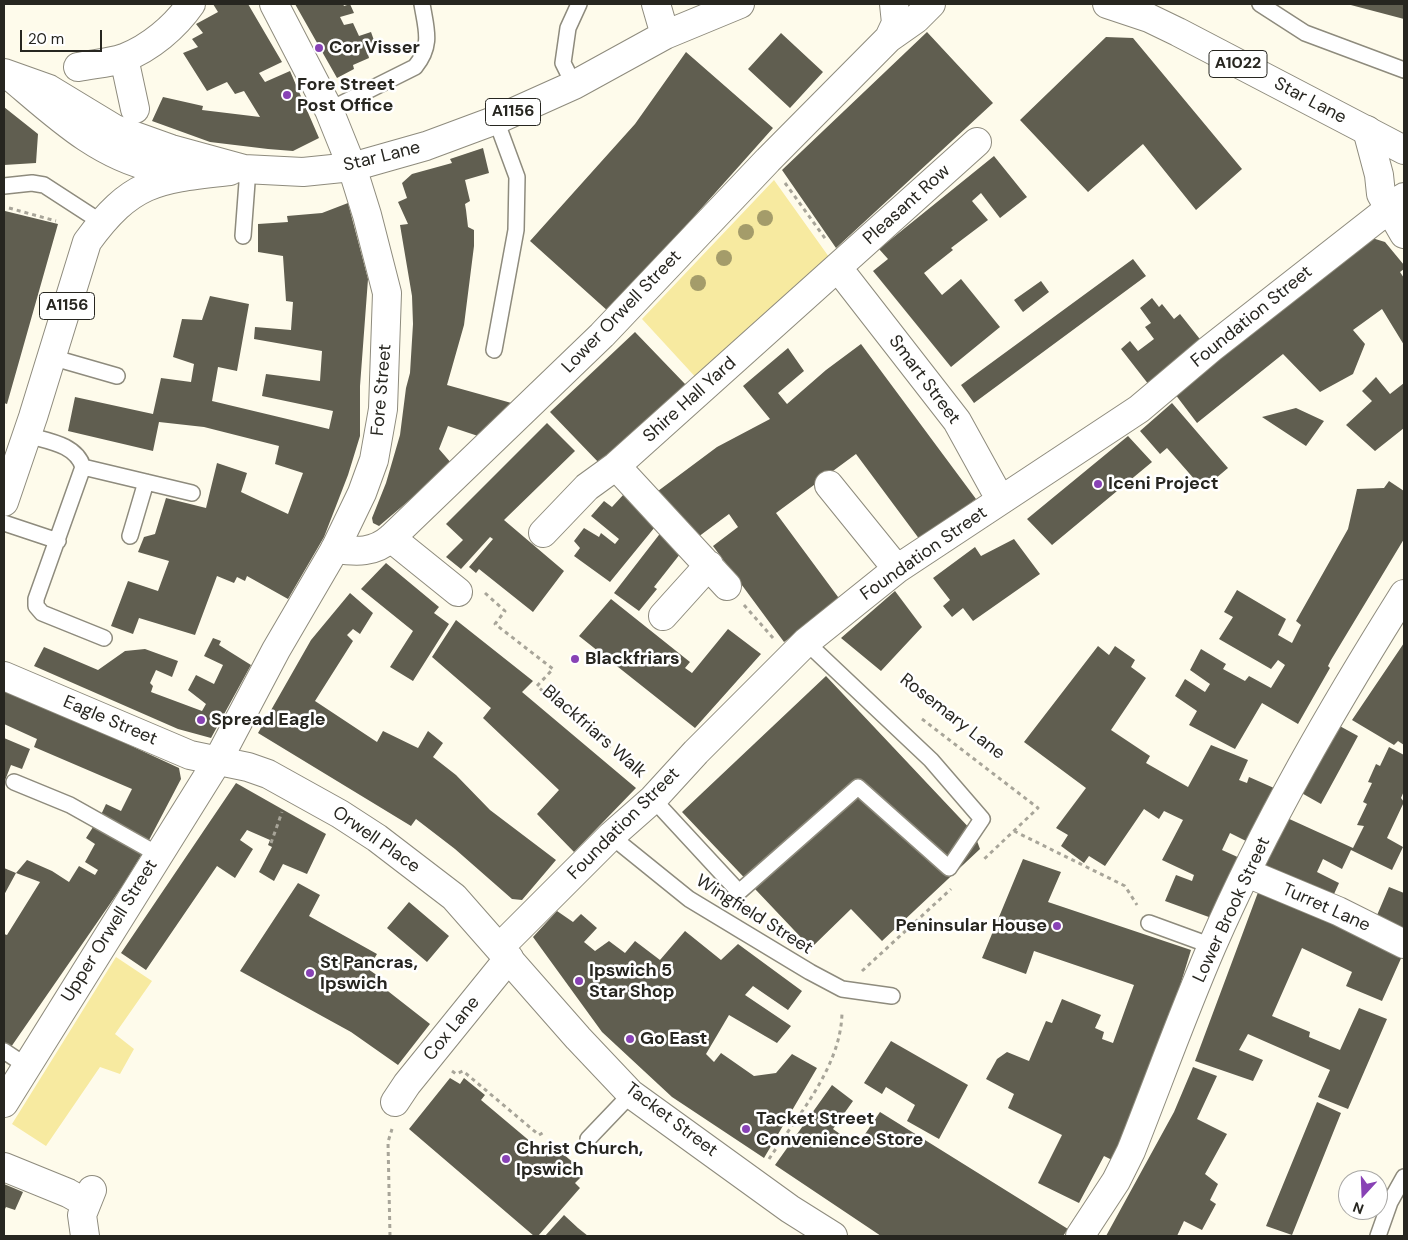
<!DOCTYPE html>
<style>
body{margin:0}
#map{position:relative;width:1408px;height:1240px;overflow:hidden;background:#fefbeb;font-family:"DM Sans",sans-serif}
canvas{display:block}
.frame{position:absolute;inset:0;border:5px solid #272620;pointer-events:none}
.north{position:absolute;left:1338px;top:1170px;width:50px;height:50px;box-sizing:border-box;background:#fff;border:1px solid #a9a8a6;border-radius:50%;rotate:200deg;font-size:14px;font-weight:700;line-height:20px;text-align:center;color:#272620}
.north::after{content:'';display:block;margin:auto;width:18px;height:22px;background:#8842b5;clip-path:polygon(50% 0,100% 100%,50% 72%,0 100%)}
.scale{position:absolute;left:20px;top:30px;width:82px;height:22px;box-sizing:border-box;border:2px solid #272620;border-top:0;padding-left:6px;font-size:15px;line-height:18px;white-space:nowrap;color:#272620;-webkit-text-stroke:4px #fff;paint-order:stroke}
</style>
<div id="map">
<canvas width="1408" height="1240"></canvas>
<div class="frame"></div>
<div class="north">N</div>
<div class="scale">20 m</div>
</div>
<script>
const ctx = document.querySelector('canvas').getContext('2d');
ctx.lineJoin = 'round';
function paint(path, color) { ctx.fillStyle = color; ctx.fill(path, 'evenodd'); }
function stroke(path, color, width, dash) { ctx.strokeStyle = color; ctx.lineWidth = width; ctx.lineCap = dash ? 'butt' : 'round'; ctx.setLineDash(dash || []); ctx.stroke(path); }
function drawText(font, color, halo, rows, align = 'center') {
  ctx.font = font + ' "DM Sans",sans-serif'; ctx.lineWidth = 5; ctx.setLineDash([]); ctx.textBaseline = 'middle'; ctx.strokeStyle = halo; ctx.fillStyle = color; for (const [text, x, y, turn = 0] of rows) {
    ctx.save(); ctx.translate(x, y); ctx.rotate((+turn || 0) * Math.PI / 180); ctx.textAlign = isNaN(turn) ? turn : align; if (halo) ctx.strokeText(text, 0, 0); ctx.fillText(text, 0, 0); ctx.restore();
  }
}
paint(new Path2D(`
 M774 180 829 257 700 382 642 319Z
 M116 957 152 981 115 1034 134 1049 120 1074 100 1067 46 1146 12 1124Z`), '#f7eaa0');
paint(new Path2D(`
 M213 4H248L282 62 259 73 265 82 290 71 319 138 293 151 268 149 210 142 152 121 163 97 203 106 202 110 260 117 244 91 235 94 227 82 207 91 183 53 198 47 192 39 203 33 196 24 218 12Z
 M295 4H343L344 6 350 4 354 13 340 17 344 25 353 23 359 36 371 32 376 46 367 50 369 58 353 65 354 69 337 78Z
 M1347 4H1404V19Z
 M927 32 993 103 836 248 782 170Z
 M781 33 823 72 790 108 748 69Z
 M1106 37 1133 38 1242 169 1196 210 1143 144 1088 192 1020 120Z
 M686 52 773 128 609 312 530 241 635 124Z
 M4 107 38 134 36 163 4 165Z
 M483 148 489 173 465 180 470 201 465 204 466 210 468 227 474 230V246L464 325 447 385 515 404 481 437 448 426 439 449 452 464 379 526 373 523 372 518 386 483 400 435 406 388 410 373 413 324 412 296 400 225 408 224 398 202 407 198 402 183 412 174 452 163 450 159Z
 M994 156 1027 197 1000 218 981 193 972 201 988 220 951 248 953 250 924 273 942 295 961 279 1000 327 951 367 873 271 888 259 879 249Z
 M348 203 368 279 360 386V436L348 475 324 537 288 599 247 576 245 581 237 577 234 583 217 576 195 635 139 618 133 634 111 626 128 581 158 591 169 561 138 552 144 537 155 534 166 498 206 508 217 463 247 473 241 492 288 514 303 473 275 464 279 446 204 427 159 422 153 451 68 431 75 397 153 414 161 378 191 382 194 364 173 357 182 319 202 320 210 296 249 304 237 371 218 367 212 401 329 429 333 411 262 396 266 374 320 381 322 351 254 339 255 327 291 330 293 302 286 301 283 256 258 252V224L288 222 287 216 322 213Z
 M5 211 58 224 7 404 4 403Z
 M1372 238 1385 242 1404 265V269L1400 272 1404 278V345L1382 309 1353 330 1365 344 1353 374 1320 392 1283 354 1197 423 1175 394Z
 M1133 259 1146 276 974 403 961 385Z
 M1041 281 1049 292 1023 312 1014 300Z
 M1152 298 1159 307 1162 304 1174 319 1180 314 1203 343 1149 385 1121 349 1130 341 1138 351 1154 339 1145 327 1151 323 1140 308Z
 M635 332 686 385 601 465 550 412Z
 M861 344 976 499 920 540 856 454 776 513 841 601 784 642 713 546 738 527 729 514 694 540 658 491 717 447 770 419 743 386 788 348 804 371 778 393 787 404 826 370Z
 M1376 377 1390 394 1404 383V428L1375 451 1346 425 1372 401 1362 391Z
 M1172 403 1228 468 1203 489 1167 448 1160 454 1140 431Z
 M1296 408 1324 421 1306 446 1262 417Z
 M547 423 575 451 504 520 564 571 533 612 479 569 476 573 469 567 493 539 490 537 461 569 446 557 463 540 446 524Z
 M1128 436 1152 462 1052 545 1027 519Z
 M1389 481 1404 491V539L1331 660 1328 666 1330 668 1298 724 1262 703 1235 749 1189 725 1197 711 1175 696 1185 679 1205 692 1210 684 1190 670 1201 649 1226 664 1223 669 1245 681 1249 676 1271 688 1285 665 1278 660 1271 669 1219 639 1233 617 1224 612 1237 590 1286 619 1278 635 1292 643 1301 625 1296 621 1348 529 1357 489 1384 488Z
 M624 494 659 522 610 582 574 556 580 548 574 541 584 528 599 537 601 533 615 544 619 539 591 516 604 501 612 507Z
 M662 531 684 549 654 587 657 589 639 611 614 593Z
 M1014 539 1040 574 973 621 963 608 952 617 943 606 950 600 933 578 975 547 981 556Z
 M386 563 439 607 434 613 449 624 413 681 390 667 413 631 361 589Z
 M895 591 922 627 881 671 841 638Z
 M350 593 373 613 360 634 353 629 347 635 353 641 315 701 377 742 383 731 418 748 428 731 443 743 433 757 456 775 490 810 556 860 522 900 512 899 455 849 416 819 411 826 258 733 311 640Z
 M611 599 690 662 685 668 692 673 728 629 761 654 695 728 579 636Z
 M456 620 533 681 522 692 636 788 574 852 537 814 559 790 483 718 491 708 432 657Z
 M213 638 221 641 219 645 251 665 211 738 178 729 34 666 44 647 98 670 125 651 145 649 178 661 172 677 156 670 150 683 153 686 151 692 202 711 206 704 188 690 196 675 214 684 223 665 204 656Z
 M1404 643V745L1398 741 1394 745 1352 720Z
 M1098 646 1109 655 1115 646 1135 660 1131 667 1146 678 1111 730 1150 756 1146 763 1188 787 1211 745 1248 760 1239 780 1247 783 1249 777 1274 788 1250 843 1230 833 1222 850 1242 859 1217 920 1165 901 1176 875 1192 881 1194 875 1162 860 1183 820 1164 811 1159 819 1144 809 1105 866 1089 856 1084 863 1061 846 1068 835 1056 828 1086 788 1024 742Z
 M826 676 974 833 980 849 882 941 851 909 811 948 682 812Z
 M4 687 179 768 181 779 148 842 100 817 106 804 121 811 132 789 34 747 37 739 4 724Z
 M1336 724 1358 736 1321 804 1298 791Z
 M4 738 30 749 22 769 11 765 4 783Z
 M1389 747 1404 755V791L1401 798 1404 802 1387 838 1403 847 1392 870 1351 850 1342 869 1323 859 1317 872 1339 883 1330 903 1260 870 1285 817 1353 848 1364 826 1357 825 1367 804 1363 802 1372 783 1368 782 1376 764 1380 766Z
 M236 783 326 834 307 874 283 864 274 881 259 872 272 847 268 845 270 840 247 830 240 840 253 849 235 878 217 866 146 970 121 953Z
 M95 824 143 852 123 885 11 1047 4 1042V934L7 935 40 882 16 873 4 895V868L16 873 27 860 52 871 69 882 79 866 95 875 98 870 85 862 95 844 86 838Z
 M1023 859 1061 872 1048 902 1191 950 1155 1067 1112 1160 1104 1156 1079 1203 1038 1183 1062 1135 1008 1108 1014 1094 986 1079 997 1059 1007 1052 1029 1061 1046 1021 1052 1023 1062 999 1101 1015 1095 1028 1104 1032 1102 1039 1113 1043 1134 985 1034 951 1026 974 982 958Z
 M298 883 320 895 309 916 377 954 368 969 378 976 375 981 430 1024 398 1065 351 1032 240 971Z
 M1260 887 1403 954 1382 1001 1346 986 1352 972 1302 948 1272 1016 1310 1032 1309 1037 1340 1050 1359 1008 1387 1019 1348 1109 1318 1097 1330 1070 1248 1034 1239 1050 1263 1060 1253 1081 1195 1061Z
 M1389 887 1404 893V933L1375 920Z
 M409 902 449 936 427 962 387 928Z
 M557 911 573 922 581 914 597 928 584 942 595 951 609 941 625 953 635 941 660 960 685 931 721 960 738 944 802 991 788 1010 753 986 745 995 791 1026 777 1043 729 1015 706 1054 714 1062 721 1053 754 1076 776 1073 792 1054 817 1068 764 1158 672 1097 602 1032 533 937Z
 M891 1041 968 1085 939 1139 907 1121 915 1105 886 1087 882 1094 864 1083Z
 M1193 1067 1217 1076 1197 1119 1227 1134 1205 1174 1218 1184 1210 1200 1216 1204 1202 1230 1184 1221 1177 1236H1106L1174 1112Z
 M450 1078 460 1084 464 1078 485 1095 481 1100 538 1148 543 1143 551 1144 581 1169V1177L575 1183 580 1188 538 1236H534L409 1129Z
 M832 1085 853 1101 833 1129 857 1146 880 1112 1068 1229 1063 1236H881L775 1165Z
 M1317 1102 1341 1113 1292 1235 1266 1226Z
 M4 1184 23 1192 15 1210 6 1207 4 1211Z
 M564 1215 578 1228 588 1236H545Z`), '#605e50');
const lane = new Path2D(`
 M1260 4 1305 33 1404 70
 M574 85 563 63 568 28 579 4
 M329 110 415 67C433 45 426 29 422 4
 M4 186 32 183 44 185 101 222
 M243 236 248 169
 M494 350 516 230 517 177 496 120
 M51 357 117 376
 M27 435C47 441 76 444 83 467L36 599V606L42 613 104 638
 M83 467 192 493
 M4 523 58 541
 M130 536 146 482
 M14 782 70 805 159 855
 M653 799 739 892 858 787 949 868 982 819 931 760 806 642
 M611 836 689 899 810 972 842 989 892 996
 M1149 923 1212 946
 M4 1051 25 1065
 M588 1139 631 1094
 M1378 1236 1390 1202 1404 1177`);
const street = new Path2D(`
 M274 4 329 110 352 167
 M889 38 896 23 894 4
 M124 58 135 109
 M78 67C93 64 110 63 124 58 150 48 175 27 191 4
 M11 77C55 114 97 155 155 168 168 171 183 172 196 174
 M1367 130 1379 175 1381 194 1404 234
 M838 268 957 421 1000 499
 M616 466 727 586
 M829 485 897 569
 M543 533 587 487 616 466 977 142
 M391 538 458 592
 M335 549C357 552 374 553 391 538L602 335 768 160 889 38 916 19 931 4
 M663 616 709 565
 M1247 873 1338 911 1404 944
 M500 947 611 836 653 799 696 752 806 642 897 569 1139 409 1210 349 1404 197
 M395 1102 407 1084 509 958
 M4 1167 68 1193 86 1203
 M85 1236 82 1215 92 1190
 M1080 1236 1116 1181 1131 1151C1158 1083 1183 1013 1212 946 1265 824 1333 707 1404 594`);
const secondary = new Path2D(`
 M4 676 190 755 248 767 268 774 340 814 377 838 454 897 578 1038 631 1094 790 1209 833 1236
 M4 1103 218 760 276 650 335 549 362 493 374 460 383 409 387 293 367 215 352 167`);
const primary = new Path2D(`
 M656 4 665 35
 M1107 4 1149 18 1178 32 1404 150
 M4 73 49 89 115 129 171 149 244 169 303 172 352 167 426 146 496 120 574 85 665 35 740 4
 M4 502 33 417 87 242C132 180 158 179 230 171`);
stroke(lane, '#8e8b7d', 18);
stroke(street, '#8e8b7d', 30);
stroke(secondary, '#8e8b7d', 30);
stroke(primary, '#8e8b7d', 30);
stroke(new Path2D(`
 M785 183 827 241
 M9 208 56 221
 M485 593 505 611 495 624 553 669 537 686 640 773
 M744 605 773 638
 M922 719 1038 808 982 861
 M1014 831 1125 886 1137 905
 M271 843 282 812
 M862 971 951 889
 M452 1071 456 1074 463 1071 539 1135 546 1131
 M769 1159C798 1115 842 1066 842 1011
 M390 1236 388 1142 392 1129`), '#a8a599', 3, [4, 4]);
stroke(lane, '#fff', 15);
stroke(street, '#fff', 28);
stroke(secondary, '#fff', 28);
stroke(primary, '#fff', 28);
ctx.fillStyle = '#a49c6a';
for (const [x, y] of [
 [765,218],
 [746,232],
 [724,258],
 [698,283]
]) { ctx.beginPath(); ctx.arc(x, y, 8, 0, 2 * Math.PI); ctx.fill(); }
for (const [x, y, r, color] of [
 [319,48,5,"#8842b5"],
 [287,95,5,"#8842b5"],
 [1098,484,5,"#8842b5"],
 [575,659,5,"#8842b5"],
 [201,720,5,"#8842b5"],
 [1057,926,5,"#8842b5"],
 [310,973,5,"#8842b5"],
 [579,981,5,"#8842b5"],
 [630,1039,5,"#8842b5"],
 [746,1129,5,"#8842b5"],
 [506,1159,5,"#8842b5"]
]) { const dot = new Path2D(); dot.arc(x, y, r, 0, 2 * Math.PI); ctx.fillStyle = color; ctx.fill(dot); stroke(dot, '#fff', 2); }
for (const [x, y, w] of [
 [1238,64,58],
 [513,112,55],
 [67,306,55]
]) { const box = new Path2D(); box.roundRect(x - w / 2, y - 13.5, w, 27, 4); ctx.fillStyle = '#fff'; ctx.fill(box); stroke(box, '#272620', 1); }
drawText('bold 16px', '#272620', null, [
 ["A1022",1238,64],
 ["A1156",513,112],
 ["A1156",67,306]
]);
drawText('bold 18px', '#272620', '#fff', [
 ["Cor Visser",329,48],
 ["Fore Street",297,85],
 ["Post Office",297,106],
 ["Iceni Project",1108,484],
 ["Blackfriars",585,659],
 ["Spread Eagle",211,720],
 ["Peninsular House",1047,926,"right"],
 ["St Pancras,",320,963],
 ["Ipswich",320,984],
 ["Ipswich 5",589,971],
 ["Star Shop",589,992],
 ["Go East",640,1039],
 ["Tacket Street",756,1119],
 ["Convenience Store",756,1140],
 ["Christ Church,",516,1149],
 ["Ipswich",516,1170]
], 'left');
drawText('18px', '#272620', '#fff', [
 ["Star Lane",1310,101,28],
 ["Star Lane",382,157,-14],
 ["Pleasant Row",907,205,-42],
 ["Lower Orwell Street",622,312,-46],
 ["Foundation Street",1252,317,-39],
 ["Smart Street",924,380,53],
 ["Fore Street",382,390,-85],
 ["Shire Hall Yard",690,400,-42],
 ["Foundation Street",924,554,-35],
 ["Rosemary Lane",952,717,38],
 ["Eagle Street",110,721,23],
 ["Blackfriars Walk",594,732,41],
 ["Foundation Street",624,824,-45],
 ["Orwell Place",376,840,35],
 ["Turret Lane",1326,908,24],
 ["Lower Brook Street",1232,910,-65],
 ["Wingfield Street",754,915,32],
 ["Upper Orwell Street",110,931,-58],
 ["Cox Lane",452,1029,-51],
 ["Tacket Street",671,1120,37]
]);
</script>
